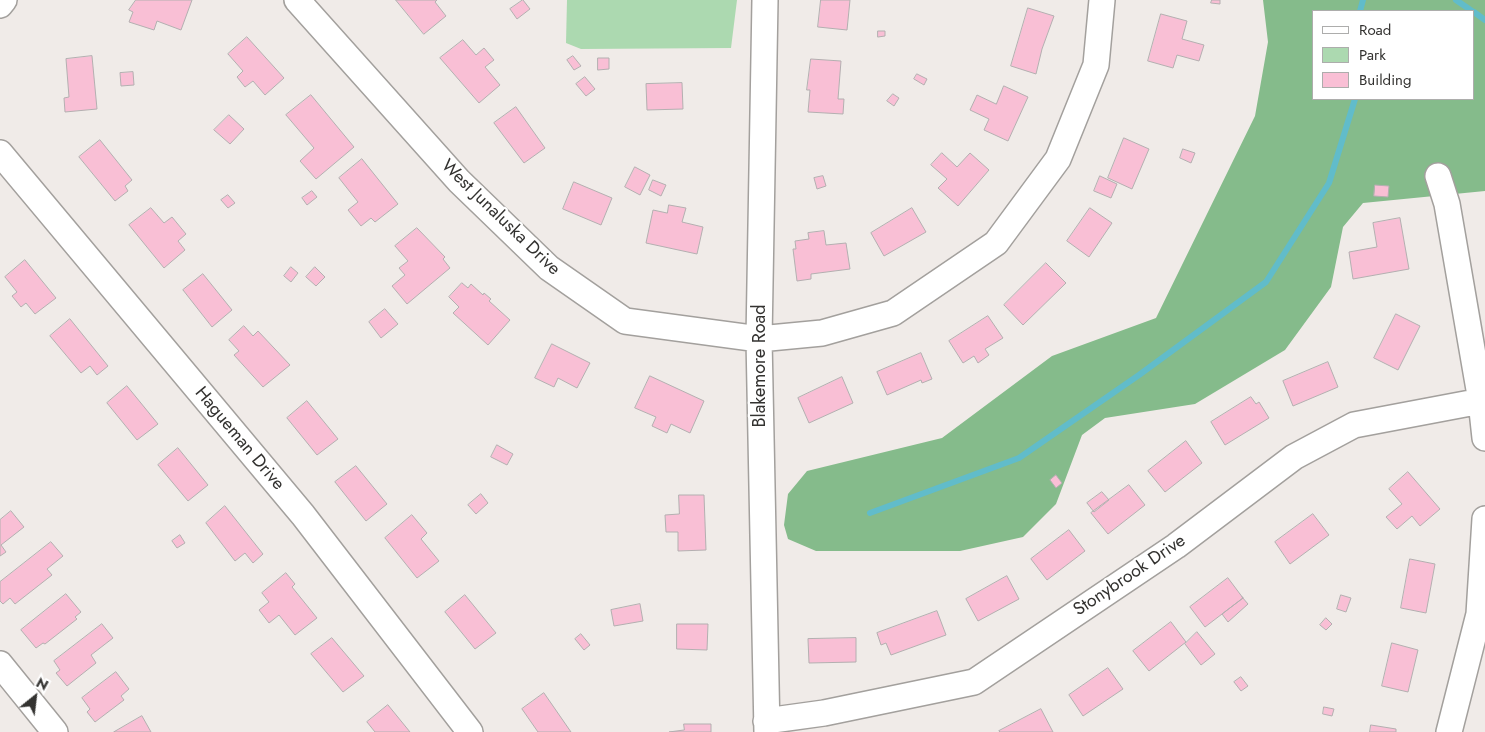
<!DOCTYPE html>
<style>
body{margin:0}
#map{position:relative;width:1485px;height:732px;overflow:hidden;background:#f0ebe8;font-family:Jost,sans-serif}
canvas{display:block}
.legend{position:absolute;left:1312px;top:10px;width:162px;height:90px;box-sizing:border-box;background:#fff;border:1px solid #adadac;margin:0;padding:6px 9px;list-style:none;font-size:15px;color:#333230}
.legend li{display:flex;align-items:center;gap:10px;height:25px}
.legend b{width:25px;border:1px solid #adadac}
.north{position:absolute;left:10px;top:672px;width:50px;height:50px;-webkit-text-stroke:4px #fff;paint-order:stroke;rotate:29deg;font-size:14px;font-weight:700;line-height:20px;text-align:center;color:#333230}
.north::after{content:'';display:block;margin:auto;width:18px;height:22px;background:#333230;clip-path:polygon(50% 0,100% 100%,50% 72%,0 100%)}
</style>
<div id="map">
<canvas width="1485" height="732"></canvas>
<ul class="legend">
<li><b style="height:6px;background:#fff"></b>Road</li>
<li><b style="height:14px;background:#acd9b0"></b>Park</li>
<li><b style="height:14px;background:#f9bfd5"></b>Building</li>
</ul>
<div class="north">N</div>
</div>
<script>
const ctx = document.querySelector('canvas').getContext('2d');
ctx.lineJoin = 'round';
function paint(path, color) { ctx.fillStyle = color; ctx.fill(path, 'evenodd'); }
function stroke(path, color, width, dash) { ctx.strokeStyle = color; ctx.lineWidth = width; ctx.lineCap = dash ? 'butt' : 'round'; ctx.setLineDash(dash || []); ctx.stroke(path); }
function drawText(font, color, halo, rows, align = 'center') {
  ctx.font = font + ' Jost,sans-serif'; ctx.lineWidth = 4.5; ctx.setLineDash([]); ctx.textBaseline = 'middle'; ctx.strokeStyle = halo; ctx.fillStyle = color; for (const [text, x, y, turn = 0] of rows) {
    ctx.save(); ctx.translate(x, y); ctx.rotate((+turn || 0) * Math.PI / 180); ctx.textAlign = isNaN(turn) ? turn : align; if (halo) ctx.strokeText(text, 0, 0); ctx.fillText(text, 0, 0); ctx.restore();
  }
}
paint(new Path2D(`
 M567 0H737L731 48 581 49 566 43Z`), '#acd9b0');
paint(new Path2D(`
 M1263 0H1485V191L1363 203 1343 227 1331 287 1285 350 1195 404 1105 418 1082 435 1056 504 1023 537 960 551H816L788 539 784 525 788 494 807 471 942 438 1052 356 1156 318 1255 116 1268 42ZM1314 11H1474V99H1314Z`), '#85bb8b');
stroke(new Path2D(`
 M1456 0 1472 11
 M1360 11 1363 0
 M1474 12 1485 20
 M870 513 1019 458 1139 375 1266 282 1329 183 1355 99`), '#61bcca', 6);
const building = new Path2D(`
 M136 0H192L181 30 157 21 154 30 129 22 133 12 129 10Z
 M396 0H437L435 2 446 16 424 34Z
 M523 0 530 9 517 19 510 9Z
 M821 0H850L847 30 818 27Z
 M1212 0H1220V4L1211 3Z
 M1028 8 1054 16 1042 49 1036 74 1011 66Z
 M1161 14 1187 21 1182 39 1204 45 1199 61 1177 55 1173 68 1148 61Z
 M878 31H885V36L878 37Z
 M247 37 284 78 265 95 253 81 245 87 237 77 243 71 228 54Z
 M463 40 476 55 484 48 494 60 485 67 500 85 479 103 440 58Z
 M92 56 97 109 65 112 64 98 69 97 66 59Z
 M573 56 581 66 574 70 567 60Z
 M598 58H609V69L598 70Z
 M811 59 841 61 838 99H844L843 114 808 112 810 90H807Z
 M133 72 134 85 121 86 120 73Z
 M917 74 927 79 924 85 914 79Z
 M585 77 595 89 586 96 576 84Z
 M682 83 683 109 647 110 646 84Z
 M1004 86 1028 97 1008 141 984 130 989 119 970 110 977 95 996 104Z
 M893 94 899 98 894 106 887 101Z
 M311 95 354 147 316 179 300 161 314 148 286 115Z
 M516 107 545 148 524 163 494 123Z
 M229 115 244 129 230 144 214 130Z
 M1124 138 1149 149 1132 189 1108 178Z
 M100 140 132 180 125 186 128 191 115 201 79 157Z
 M1183 149 1195 153 1191 163 1180 158Z
 M942 153 957 167 970 153 989 170 958 206 938 188 947 179 931 165Z
 M362 159 398 204 375 222 371 218 361 226 348 210 358 202 339 178Z
 M635 167 650 175 640 195 625 187Z
 M823 176 826 186 817 189 814 178Z
 M1100 176 1117 184 1111 198 1094 191Z
 M653 180 666 185 661 196 649 190Z
 M574 182 612 198 601 225 563 209Z
 M1375 185 1389 186 1388 197 1374 196Z
 M312 191 317 197 307 205 302 198Z
 M228 195 235 203 228 208 221 200Z
 M669 205 686 208 682 222 703 227 697 254 646 243 653 210 667 213Z
 M151 208 164 223 172 217 186 234 178 241 185 250 164 268 129 225Z
 M912 208 926 232 884 256 871 233Z
 M1090 208 1112 223 1089 257 1067 241Z
 M1400 218 1409 269 1353 279 1349 252 1377 247 1373 223Z
 M417 228 445 257 443 259 450 268 407 304 392 286 405 275 399 268 408 261 395 246Z
 M824 231 826 245 846 243 850 269 811 274V279L797 281 793 249H796L795 241 809 239 808 233Z
 M25 260 56 298 35 314 26 303 21 307 12 296 17 292 5 277Z
 M1046 263 1066 283 1023 325 1004 305Z
 M291 267 298 273 291 282 284 276Z
 M315 267 325 277 316 286 306 277Z
 M203 274 232 310 212 327 183 290Z
 M462 283 468 288 471 284 483 295 484 293 491 299 489 301 510 320 488 345 453 313 459 307 449 297Z
 M385 309 398 324 381 338 369 322Z
 M1396 314 1420 326 1398 370 1374 358Z
 M988 316 1003 338 985 349 989 355 978 363 974 356 963 363 949 341Z
 M70 319 108 366 97 375 90 366 81 373 50 336Z
 M244 326 253 336 258 331 290 365 263 387 234 355 239 351 229 340Z
 M552 344 590 363 577 388 558 378 554 387 535 378Z
 M921 353 932 379 922 383 921 380 887 395 877 372Z
 M1328 362 1338 387 1293 406 1283 381Z
 M650 376 704 401 690 433 671 424 667 433 652 426 656 417 635 408Z
 M842 377 853 403 809 423 798 398Z
 M127 386 158 424 137 440 107 403Z
 M1251 397 1256 404 1259 402 1269 418 1225 445 1211 422Z
 M307 401 338 439 317 455 287 418Z
 M1186 441 1202 463 1165 492 1148 471Z
 M497 445 513 454 507 465 491 457Z
 M178 448 208 485 188 501 158 465Z
 M356 466 387 504 366 521 335 482Z
 M1408 472 1440 509 1420 526 1412 516 1397 529 1386 517 1402 504 1389 489Z
 M1056 475 1062 483 1056 488 1050 480Z
 M1129 485 1145 505 1108 534 1091 513Z
 M1102 492 1109 500 1094 512 1087 503Z
 M481 494 488 503 476 514 468 505Z
 M679 495H704L706 550 678 551V532H666L665 515 679 514Z
 M225 506 263 554 253 563 245 553 235 561 206 523Z
 M11 511 24 527 1 545 6 552 0 556V520Z
 M1313 514 1329 535 1290 564 1275 542Z
 M412 515 427 533 421 539 439 561 417 578 385 538Z
 M1069 530 1085 551 1047 580 1031 559Z
 M180 535 185 543 177 548 172 541Z
 M51 542 63 556 47 569 52 575 15 604 10 598 3 604 0 601V582Z
 M1410 559 1435 564 1426 613 1401 608Z
 M286 573 295 584 292 587 317 618 295 635 279 615 269 623 259 610 269 602 262 593Z
 M1007 576 1019 599 978 621 966 599Z
 M1228 578 1243 598 1205 627 1190 607Z
 M66 594 81 612 75 617 77 619 45 644 43 643 36 648 21 630Z
 M465 595 496 633 475 649 445 612Z
 M1341 595 1351 598 1346 612 1337 609Z
 M1242 597 1248 604 1228 622 1222 614 1243 598Z
 M640 604 643 621 614 626 611 610Z
 M937 611 946 635 891 655 886 643 881 645 877 633Z
 M1326 618 1332 624 1326 630 1320 625Z
 M1171 622 1186 642 1149 671 1133 651Z
 M102 624 113 638 91 655 96 663 67 686 56 673 60 670 54 661Z
 M677 624H708L707 650 677 649Z
 M1197 632 1215 654 1201 665 1185 644Z
 M581 634 590 645 584 650 575 639Z
 M332 638 364 676 343 692 311 654Z
 M856 638V662L809 663 808 639Z
 M1392 643 1418 650 1408 692 1382 686Z
 M1108 668 1123 689 1083 716 1069 695Z
 M116 672 129 689 121 696 124 700 95 722 87 712 90 709 82 698Z
 M1241 677 1248 686 1241 691 1234 682Z
 M544 693 571 732H538L522 709Z
 M388 705 410 732H375L367 722Z
 M1324 707 1334 709 1332 716 1323 714Z
 M1041 709 1053 732H1000L999 731Z
 M142 716 151 732H114Z
 M684 724H711V732H669L684 730Z
 M1371 725 1396 729V732H1370Z`);
paint(building, '#f9bfd5');
stroke(building, '#b3afb0', 1);
const street = new Path2D(`
 M297 0 459 181 549 268 625 321 759 339 822 333 893 313 996 243 1058 159 1096 65 1102 0
 M765 0 759 339 767 732
 M0 5 4 0
 M0 153 303 515 470 732
 M1438 176 1447 204 1481 401 1485 438
 M0 664 55 732
 M766 721 824 713 974 682 1176 546 1294 457 1354 425 1481 401
 M1449 732 1479 614 1485 519`);
stroke(street, '#a3a09d', 28);
stroke(street, '#fff', 25);
drawText('18px', '#333230', '#fff', [
 ["West Junaluska Drive",500,218,44],
 ["Blakemore Road",761,366,-90],
 ["Hagueman Drive",239,439,50],
 ["Stonybrook Drive",1130,576,-34]
]);
</script>
